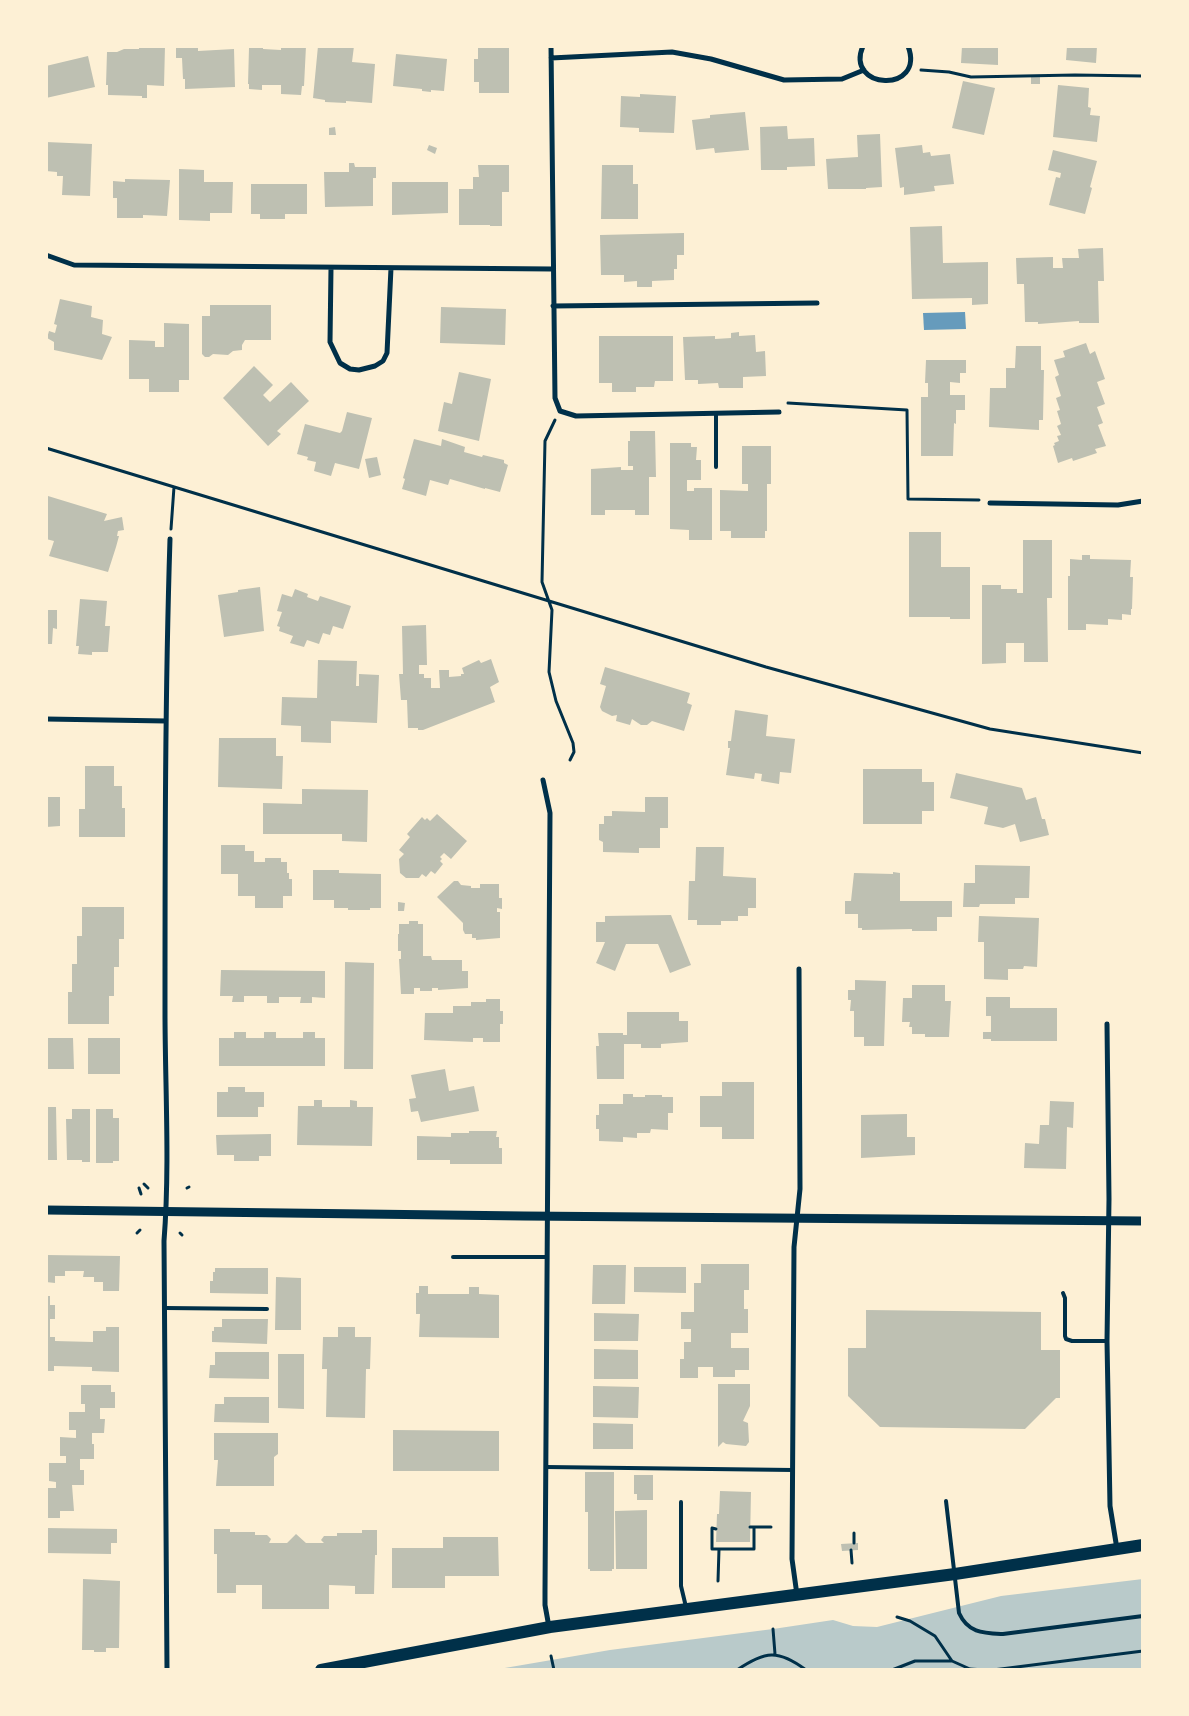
<!DOCTYPE html>
<style>
body{margin:0}
#map{position:relative;width:1189px;height:1716px;overflow:hidden;background:#fdf0d5;font-family:"IBM Plex Sans",sans-serif}
canvas{display:block}
.frame{position:absolute;inset:0;border:48px solid #fdf0d5;pointer-events:none}
</style>
<div id="map">
<canvas width="1189" height="1716"></canvas>
<div class="frame"></div>
</div>
<script>
const ctx = document.querySelector('canvas').getContext('2d');
ctx.lineJoin = 'round';
function paint(path, color) { ctx.fillStyle = color; ctx.fill(path, 'evenodd'); }
function stroke(path, color, width, dash) { ctx.strokeStyle = color; ctx.lineWidth = width; ctx.lineCap = dash ? 'butt' : 'round'; ctx.setLineDash(dash || []); ctx.stroke(path); }
paint(new Path2D(`
 M1143 1579V1670H493L610 1650 773 1629 833 1620 853 1626 877 1627 1001 1596Z`), '#b9caca');
paint(new Path2D(`
 M965 312 966 329 924 330 923 313Z`), '#669bbc');
paint(new Path2D(`
 M139 46H165L164 86 147 85V98H142V96L108 95V85H106L107 52H117L124 49H139Z
 M176 46H198V51L234 49 235 87 185 89V79H183L182 58H176Z
 M281 46H306L304 86H302L301 95 281 94V85H262V90L249 89V84H248L249 48 263 47V49L281 50Z
 M318 46H354L352 62 375 64 372 103 346 101V103L325 102V100L313 98Z
 M478 46H509V93H479V82H474V59H478Z
 M962 46H998V65L961 63Z
 M1067 46H1097L1096 63 1066 60Z
 M396 54 447 59 444 91 431 90V92L422 91V89L393 86Z
 M88 56 95 87 46 98V66Z
 M1031 77H1040V84H1031Z
 M963 81 995 88 984 135 952 128Z
 M1058 85 1089 88 1088 107 1091 108 1090 115 1100 116 1097 142 1053 137Z
 M640 94 676 96 674 133 639 132V128L620 127 621 96 640 97Z
 M745 112 749 150 715 153 714 148 696 150 692 120 710 118V115Z
 M787 126 788 139 814 138 815 166 787 167V170H761L760 127Z
 M335 127 336 135H329V128Z
 M880 134 882 187 866 188V189H828L826 159 858 157 857 135Z
 M46 142 92 144 90 196 62 195 63 176H57V172L46 171Z
 M429 145 437 148 435 154 427 150Z
 M922 145 923 153 930 152 931 156 950 154 954 184 934 186 935 191 904 195V187L900 188 895 148Z
 M1053 150 1097 161 1090 187 1092 188 1085 214 1049 205 1056 177 1060 178 1061 173 1048 170Z
 M349 163H354L355 167H376V178H373V206L325 207 324 172H349Z
 M478 165H509V192H502V226H490V225H459V189H473V177H479Z
 M602 165H633V184H638V219H601Z
 M179 169 204 170V182H233L232 213H210V221L179 220Z
 M125 179 170 180 167 216 143 215V218H117V198H113V181L125 182Z
 M392 182H448V213L392 215Z
 M251 184H307V214H285V219H260V214H251Z
 M942 226 943 263 988 262V304L972 305V298L912 299 910 227Z
 M684 233V255H677V269H674V280L652 281V287H637V281L624 282V275H601L600 235Z
 M1103 248 1104 281H1098L1099 323H1079V321L1038 324V322H1025L1024 284H1017L1016 258 1053 257V268H1063L1062 258H1079L1078 249Z
 M60 299 92 306 91 317 103 320 102 334 112 337 102 360 54 350V342L47 338 49 331 55 333 57 325 54 324Z
 M210 305H271V340H245L242 345V350L233 351 228 355 213 354 209 357H205L202 354V316H210Z
 M441 307 506 309 505 345 440 343Z
 M164 323 189 324V380H179V392H149V379H129V340L155 341V347H164Z
 M739 332V336L755 335 756 352 765 351 766 376 743 377V388H719L718 383 698 384V380H685L683 337 715 336V339L731 338V333Z
 M599 336H673V381H655L654 387H636V392H612V383H599Z
 M1086 343 1090 354 1095 351 1105 379 1097 382 1105 404 1097 407 1103 423 1098 425 1106 446 1095 449 1097 453 1073 461 1072 458 1058 463 1053 446 1055 445 1054 443 1059 441 1057 436 1061 435 1057 426 1061 424 1057 411 1060 410 1056 398 1061 396 1055 377 1059 375 1054 360 1065 357 1063 351Z
 M1016 346H1041V370H1044L1043 420H1039V430L989 427 990 388H1006V368H1015Z
 M926 360H966V373H960V383L950 382V395H965V410H956V424L954 423 953 456H921V397H928V383H925Z
 M254 366 273 385 263 395 270 402 291 382 309 401 277 431 281 434 268 446 223 398Z
 M459 372 491 379 479 441 438 431 444 402 452 404Z
 M347 412 372 418 359 469 335 463 331 476 314 471 316 462 307 460 308 457 297 454 305 424 340 433 342 431Z
 M630 431H655L656 477H649V515H635V510H605V515H591V469L621 467V470H633V466H628V441H630Z
 M414 439 441 446 442 439 465 447 464 452 482 457 483 455 504 460V463L508 465 500 492 485 488V489L450 479 448 485 430 480 426 496 402 489 405 479 403 478Z
 M670 443H691V447H697L696 460H701V480H687V491H694V488H712V540H689V530L670 529Z
 M742 446H771V484H767V531H765V538H731V531H720V490L748 491V484H742Z
 M377 457 381 475 369 478 365 459Z
 M48 496 107 514 104 521 122 517 124 530 118 531 117 536H119L116 547 108 572 49 556 54 541 46 539V501Z
 M909 532H941V567H970V619H950V617H909Z
 M1023 540H1052V598H1047L1048 662H1024V643H1006V663L982 664V585H1001V589H1017V593H1023Z
 M1082 555H1090V559L1131 560 1130 577H1133L1132 609H1131V615L1122 614V620L1108 619V625L1086 624V630H1068V576H1070V559L1082 560Z
 M260 587 264 631 224 637 218 595 238 592V590Z
 M295 589 308 594 307 597 318 601 320 596 351 606 343 629 333 626 330 635 323 633 319 644 307 640 304 647 290 643 293 636 279 631 280 627 277 626 282 612 277 611 282 594 292 597Z
 M80 599 107 601 105 626H110L108 652H92V655L78 654 79 646H76Z
 M46 610H57V629L53 628 52 644H46Z
 M426 625 427 665H419V674H424V678H431V688H440L439 670H449V677L461 676V674H464L462 668 479 660 481 663 491 659 499 682 490 687 495 702 423 730H418V728H408L407 700H401L399 674H403L402 626Z
 M318 660 357 661 356 686H359V674L379 675 377 723 331 721V743L301 742V726L281 725 282 697 317 698Z
 M605 667 690 693 687 703 692 705 684 731 652 721 647 725H641L632 719 630 725 616 721 617 715 612 716 602 711 600 707 606 686 600 684Z
 M735 710 768 715 766 736 795 739 791 773 780 772 779 784 761 781 762 774 755 773 754 779 726 775 730 748H728V741H731Z
 M219 738H276V756H283L282 789 218 787Z
 M85 766H114V786H122V808H125V837H79V809H85Z
 M863 769H922V782H934V811H922V824H863Z
 M956 773 1022 788 1026 800 1036 797 1042 819H1045L1049 835 1020 842 1015 824 1003 828 984 824 988 807 950 798Z
 M302 789 368 790 367 842 342 841V834H263V803L302 804Z
 M46 797H60V826L46 827Z
 M645 797H668V828H660V848H639V853L603 852V842L599 840V824H604V816H612V811L645 812Z
 M437 814 467 841 451 859 444 853 440 857 442 859 440 861 443 864 435 874 431 871 426 877 422 874 419 878H406L400 873 399 859 404 854 399 850 410 837 407 834 422 817 425 820 427 818 430 821Z
 M221 845H245V851H254V862H265V858H281V862H287V873H289V879H292V896H283V908H255V896H238V874H221Z
 M696 847H724L723 876 756 878V908H748V916H738V921H721V925H697V920H688L689 881H695Z
 M975 865 1030 866 1029 898H1015V904H980L979 907H963L964 883H975Z
 M313 870H339V873L381 874V908H370V910H348V908H334V900H313Z
 M893 872 900 873V901H952V917H937V931H912V929L862 930V928H858V914H845V901H851L854 873 893 874Z
 M454 881H458L461 885 471 886V888H480V884H499V898H502V909L497 908V912H500V938L476 940V938H472V934H465L463 930V923L437 897Z
 M398 902 405 903 404 911H398Z
 M82 907H124V939H119V967H114V996H109V1024H68V992H72V964H77V936H82Z
 M671 915 691 965 670 973 658 944H626L615 971 596 963 605 942H596V922H605V916Z
 M979 916 1039 918 1037 967 1024 966 1023 969H1008V980L984 979V942H978Z
 M409 921H418V924H423V956H431L432 960H462V971H468V988L438 990V988H432V991H420V988H414V994H401L399 959H401V951H398V934H399V924H409Z
 M345 962 374 963 373 1069H344Z
 M221 970 325 971V998L312 997V1003H300L301 997H279V1003H267V996H244V1002H232L233 996H220Z
 M855 980 886 981 884 1046H864V1037H854V1011H850L851 1000H848V990H855Z
 M912 985H945V1001H951L949 1037H925V1034H912V1027H909L910 1022H902L903 998H912Z
 M986 997H1010V1008H1057V1041H991V1039H983V1032H991V1016H986Z
 M486 999H500V1011H503V1024H500V1042H483V1038H473V1042L424 1040 425 1013H453V1006H471V1002H486Z
 M627 1012H679V1021H688V1042L661 1044V1048H641V1044H624V1079H597L596 1046H599L598 1033H623V1035H627Z
 M234 1032H246V1038H264V1032H276V1038H303V1032H315V1038H325V1066H219V1038H234Z
 M46 1038H73L74 1069H46Z
 M88 1038H120V1074H88Z
 M445 1069 449 1091 474 1086 479 1111 421 1122 418 1111 411 1112 409 1099 416 1098 411 1075Z
 M722 1082H754V1139H722V1127H700V1096H722Z
 M228 1087H245V1092H264V1107H258V1117H217V1092H228Z
 M623 1094H633V1097H645V1095H662V1097H673V1113H668V1130L651 1129 650 1133H637V1138L623 1137V1142L599 1141V1129H596V1115H599V1104H623Z
 M314 1100H322V1107H350V1100L357 1101V1107H373L372 1146 297 1145 298 1106H314Z
 M1050 1101 1074 1102 1073 1128 1067 1127 1066 1169 1024 1168 1025 1143 1039 1144 1040 1125H1049Z
 M46 1107H56L57 1160H46Z
 M72 1109H90V1162H82V1160H67L66 1119H72Z
 M96 1109H113V1118H119V1161H113V1163H96Z
 M907 1114V1137H915V1155L861 1158V1115Z
 M469 1131H497L496 1137H499V1148H502V1164H450V1160H417V1136L451 1137V1133H469Z
 M271 1134V1156H259V1161H234V1155H217L216 1135Z
 M46 1255 120 1256 119 1291H103V1282H94V1277H83L84 1271H65V1276H55V1283L46 1282Z
 M701 1264H749V1290H744V1309H748V1333H731V1348H749V1370H735V1377H713V1367H698V1378H680V1359H684V1342H691V1329H681V1312H694V1283H701Z
 M593 1265H626L625 1304H592Z
 M634 1267H686V1293L634 1292Z
 M215 1268H268V1294L210 1293V1281H213V1272H215Z
 M276 1277 301 1278V1330H275Z
 M419 1286H428V1294H469V1287H479V1294L499 1295V1338L419 1337 420 1314H416V1293H419Z
 M46 1296H50V1305H55V1319H50V1337H55V1341L93 1342V1331H106V1327H119V1372L92 1371V1367L54 1366V1371H46Z
 M866 1310 1041 1312V1350H1060V1398H1056L1025 1429 880 1427 848 1396V1348H866Z
 M594 1313 639 1314 638 1341H594Z
 M222 1319H268L267 1344 212 1342V1331H214V1327H222Z
 M338 1327H355V1337H371L370 1369H366L365 1418 326 1417 327 1369H322L323 1337H338Z
 M594 1349 638 1350V1379H594Z
 M215 1352H269V1379L209 1378 210 1365H215Z
 M278 1354H304V1409L278 1408Z
 M718 1384H750V1406L743 1421 748 1423 749 1442 746 1446 726 1444 723 1442 718 1447Z
 M81 1385H111V1392H115V1408H100V1419H105L104 1433H92V1444H94V1459H80V1470H84V1485H72L74 1511H60V1518H46V1488H56V1482L49 1481V1463H66V1456H60V1437L76 1438V1430H69V1412H85V1404H81Z
 M593 1386 639 1387 638 1418 593 1417Z
 M224 1397H269V1423L214 1422 215 1404H224Z
 M593 1423 633 1424V1449H593Z
 M393 1430 499 1431V1471H393Z
 M214 1433H278V1454L274 1457V1486H216L218 1460H214Z
 M585 1472H614V1569H612V1571H590V1569H588V1512H585Z
 M634 1475H653V1500H637V1494H634Z
 M720 1491 751 1492 750 1542H716L717 1514H719Z
 M647 1510V1569H616L615 1511Z
 M46 1528 117 1529V1543H111V1554L46 1553Z
 M214 1529H230V1532H255V1535H267L271 1539 269 1543H287L296 1534 306 1543H324L321 1540 324 1536H337V1533H362V1530H377V1555H375L374 1594H355V1586L329 1585V1609H262V1585H236V1593H217V1554H214Z
 M443 1537H498L499 1576H445V1588H392V1548H443Z
 M858 1543V1550L842 1551 841 1544Z
 M83 1579 120 1581 119 1648H106V1652H94V1650H82Z`), '#bec0b2');
stroke(new Path2D(`
 M921 70 949 72 971 77 1075 75 1143 76
 M788 403 907 410 908 499 979 500
 M555 420 545 441 542 582 552 610 549 672 556 701 573 743 574 752 570 760
 M46 448 766 667 990 729 1143 753
 M171 529 174 487
 M144 1184 148 1188
 M139 1188 141 1194
 M187 1188 189 1187
 M137 1233 140 1230
 M180 1233 182 1235
 M750 1527H771
 M716 1529 712 1528V1549H754V1527
 M854 1533V1543
 M851 1550 852 1563
 M718 1581 719 1549
 M897 1617 910 1621 935 1636 952 1661 970 1669 984 1670
 M773 1629 775 1654
 M551 1656 554 1670
 M737 1670C765 1651 778 1649 806 1670
 M892 1670 915 1661H952
 M993 1670 1143 1651`), '#003049', 3);
stroke(new Path2D(`
 M716 467V413
 M453 1257H547
 M1063 1293 1065 1298V1336L1066 1339 1072 1341H1107
 M165 1308 267 1309
 M546 1467 793 1470
 M946 1501 959 1613C968 1633 983 1633 1003 1634L1143 1616
 M681 1502V1586L686 1607`), '#003049', 4);
stroke(new Path2D(`
 M551 46 555 398 560 411 576 416 779 412
 M863 46C844 90 926 94 908 46
 M551 58 672 52 711 59 784 80 842 79 864 70
 M46 255 74 265 552 269
 M331 268 330 342 340 363 350 369 359 370 375 366 383 361 387 353 391 268
 M553 306 817 303
 M990 503 1118 505 1143 501
 M46 719 166 721
 M543 780 550 813 545 1591V1605L549 1627
 M1107 1024 1109 1199 1107 1341 1110 1506 1117 1549
 M797 1595 792 1559 794 1247 800 1189 799 969
 M167 1670 164 1241C170 1164 165 1087 165 1011 165 853 165 696 170 539`), '#003049', 5);
stroke(new Path2D(`
 M46 1210 524 1216 1143 1221`), '#003049', 9);
stroke(new Path2D(`
 M321 1670 550 1627 955 1574 1143 1545`), '#003049', 12);
</script>
